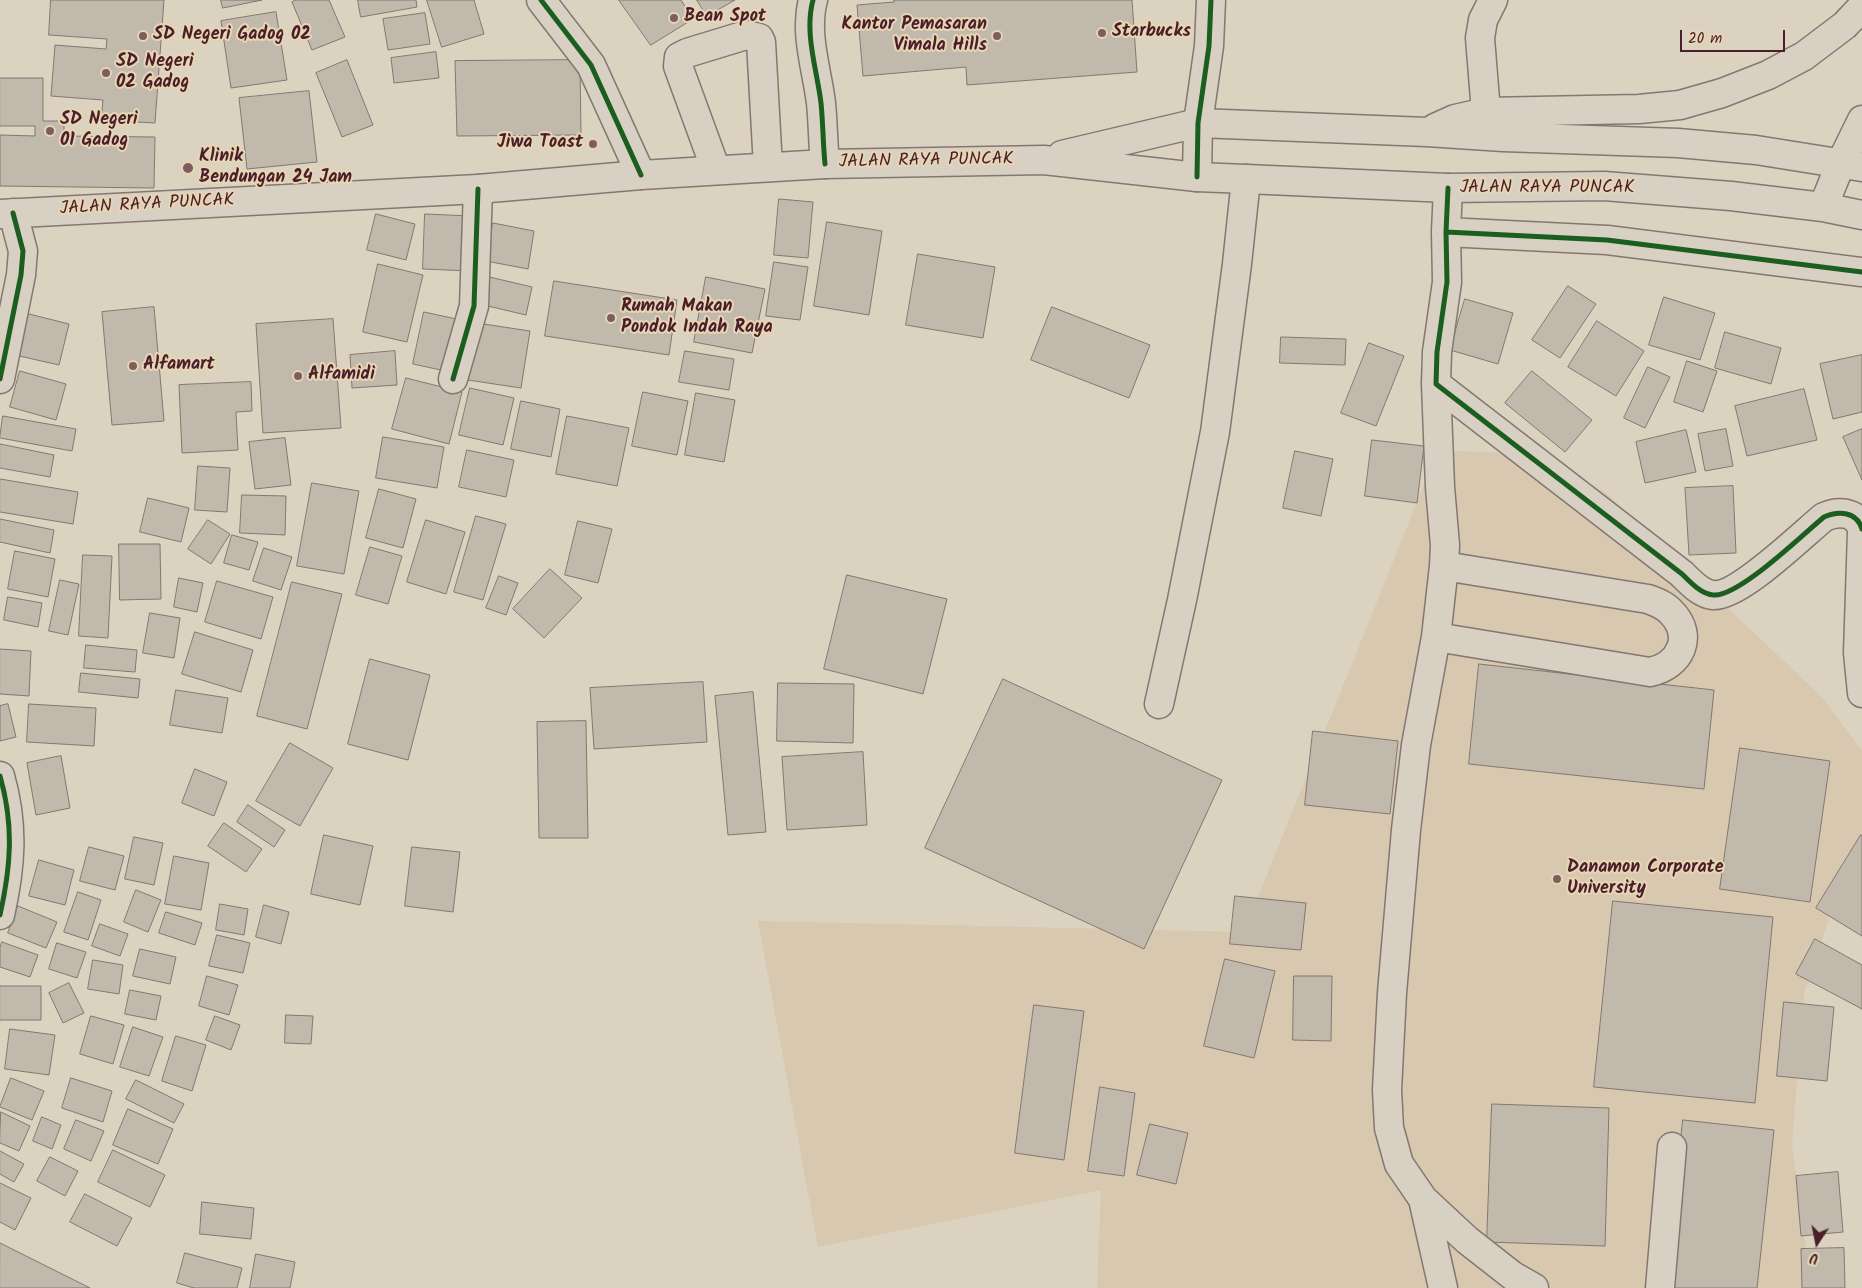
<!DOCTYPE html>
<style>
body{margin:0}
#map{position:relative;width:1862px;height:1288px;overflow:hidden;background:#dbd2bf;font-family:Kalam,sans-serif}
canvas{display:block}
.north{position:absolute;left:1792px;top:1218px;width:50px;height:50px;-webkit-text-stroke:4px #e7d5b3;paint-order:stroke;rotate:191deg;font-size:14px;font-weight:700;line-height:20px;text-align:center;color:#4a1f2b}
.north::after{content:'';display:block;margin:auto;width:18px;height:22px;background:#4a1f2b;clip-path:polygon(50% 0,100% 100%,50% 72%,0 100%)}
.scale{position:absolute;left:1680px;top:30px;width:105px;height:22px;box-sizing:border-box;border:2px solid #4a1f2b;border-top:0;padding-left:6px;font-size:15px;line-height:18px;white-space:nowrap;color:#4a1f2b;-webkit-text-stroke:4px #e7d5b3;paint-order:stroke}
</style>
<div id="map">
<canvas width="1862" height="1288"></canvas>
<div class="north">U</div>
<div class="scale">20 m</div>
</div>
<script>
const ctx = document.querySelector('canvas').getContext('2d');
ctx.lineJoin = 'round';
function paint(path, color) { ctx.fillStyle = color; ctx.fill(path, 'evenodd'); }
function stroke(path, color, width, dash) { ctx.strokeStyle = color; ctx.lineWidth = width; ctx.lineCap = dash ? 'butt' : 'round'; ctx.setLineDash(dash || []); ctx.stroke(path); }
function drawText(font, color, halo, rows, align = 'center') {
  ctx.font = font + ' Kalam,sans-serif'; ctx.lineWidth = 4; ctx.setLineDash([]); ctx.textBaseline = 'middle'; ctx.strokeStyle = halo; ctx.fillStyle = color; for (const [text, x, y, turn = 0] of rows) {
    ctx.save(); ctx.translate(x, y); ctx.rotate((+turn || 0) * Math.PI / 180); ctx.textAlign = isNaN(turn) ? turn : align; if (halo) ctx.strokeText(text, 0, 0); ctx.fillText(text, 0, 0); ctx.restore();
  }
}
paint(new Path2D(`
 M1438 450 1540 455 1607 494 1823 698 1862 751V850L1833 907 1804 993 1792 1144 1811 1288H1097L1101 1190 818 1247 758 921 1244 932Z`), '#d7c8af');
const building = new Path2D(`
 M51 0H164L155 123 101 120 103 100 51 96 55 45 106 49 107 39 49 35Z
 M221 0H262L223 8Z
 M297 0H329L345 37 312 50 292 2Z
 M358 0H416L417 7 361 17Z
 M427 0H474L484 34 442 47Z
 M619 0H681L693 19 651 45Z
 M697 0H735L707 16Z
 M894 0H1132L1137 72 967 85 966 67 863 76 857 5 894 2Z
 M276 12 287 80 231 88 221 21Z
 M425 13 430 44 388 50 383 19Z
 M436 52 439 78 394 83 391 58Z
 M347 60 373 125 342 137 316 73Z
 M580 60 581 135 457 136 455 61Z
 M0 78H43V121H64V136L155 137 154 188 0 186V135L35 136V126H0Z
 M309 91 317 162 247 169 239 98Z
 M779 199 813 202 808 258 774 255Z
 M376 214 415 224 406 260 367 250Z
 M425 214 471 216 469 271 423 269Z
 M827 222 882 231 869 315 814 306Z
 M493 223 534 231 528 269 486 261Z
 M918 254 995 267 983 338 906 325Z
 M774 262 808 267 800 320 766 316Z
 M378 264 423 275 407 342 363 332Z
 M481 275 532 287 526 315 475 303Z
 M706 277 765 289 752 353 694 342Z
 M554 281 677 300 669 355 545 336Z
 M1568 286 1596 304 1560 358 1532 340Z
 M1664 297 1715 313 1700 360 1649 345Z
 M1465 299 1513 313 1498 364 1450 350Z
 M154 307 164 421 112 425 102 312Z
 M1052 307 1150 345 1129 398 1031 360Z
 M424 312 461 320 450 372 413 364Z
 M25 313 69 324 59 365 15 355Z
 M333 319 341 428 263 433 256 324Z
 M1597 321 1644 351 1616 396 1568 367Z
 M477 323 530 331 521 388 468 380Z
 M1725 332 1781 348 1771 384 1715 368Z
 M1281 337 1346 339 1345 365 1280 363Z
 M1369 343 1404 356 1376 426 1341 413Z
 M395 351 397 385 352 388 350 355Z
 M685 351 734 359 729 390 679 382Z
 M1862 355V412L1833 419 1820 364Z
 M1687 361 1717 371 1703 412 1674 402Z
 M1648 367 1670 377 1645 428 1624 418Z
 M20 371 66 384 56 420 10 407Z
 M1532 371 1592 420 1565 452 1505 403Z
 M406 378 462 392 449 444 392 429Z
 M251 382 252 411 236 412 238 450 182 453 179 385Z
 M470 388 514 398 503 445 459 435Z
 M1804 389 1817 440 1747 456 1735 406Z
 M643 392 688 401 677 455 632 446Z
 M696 393 735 400 724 462 685 455Z
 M521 401 560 409 551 457 511 449Z
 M3 416 76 429 72 451 0 438Z
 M567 416 629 428 617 486 556 474Z
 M1726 429 1733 466 1705 471 1698 434Z
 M1862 429V480L1843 437Z
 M1686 430 1696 472 1645 483 1636 442Z
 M383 437 444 447 437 488 376 478Z
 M285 438 291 485 255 489 249 442Z
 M1372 440 1424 446 1417 503 1365 496Z
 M0 444 54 455 50 477 0 468Z
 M467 450 514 460 506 497 459 487Z
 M1295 451 1333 459 1321 516 1283 508Z
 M198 466 230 468 227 512 195 510Z
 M0 479 78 492 73 524 0 512Z
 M312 483 359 491 344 574 297 566Z
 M1733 486 1736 553 1689 555 1685 488Z
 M379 489 416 499 403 548 366 538Z
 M242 495 286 496 285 535 240 533Z
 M148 498 189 508 181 542 140 532Z
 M476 516 506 524 483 600 454 592Z
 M0 519 54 530 50 553 0 542Z
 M208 520 230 534 211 564 188 549Z
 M426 520 465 532 446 594 407 582Z
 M578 521 612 529 598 583 565 575Z
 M232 535 258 542 249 570 224 563Z
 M119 544H160L161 599 120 600Z
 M370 547 402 556 388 604 356 595Z
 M264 548 292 557 281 590 253 581Z
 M15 551 55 559 48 597 8 589Z
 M83 555 112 556 108 638 79 636Z
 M550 569 582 598 544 638 513 609Z
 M847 575 947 599 923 694 824 669Z
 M499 576 518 583 506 615 486 608Z
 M179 578 203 583 197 612 174 607Z
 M60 580 79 584 68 635 49 631Z
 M217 581 273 597 261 639 205 622Z
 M292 582 342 594 307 729 257 716Z
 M8 597 42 603 38 627 4 620Z
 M150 613 180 618 174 658 143 653Z
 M195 632 253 650 241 692 182 674Z
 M86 645 137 650 135 672 84 668Z
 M0 649 31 651 29 696 0 694Z
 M370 659 430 675 408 760 348 744Z
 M1479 664 1714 690 1704 789 1469 764Z
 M81 673 140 679 138 698 79 692Z
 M1003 679 1222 780 1144 949 925 848Z
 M703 682 707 742 594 749 590 688Z
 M778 683 854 684 853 743 777 741Z
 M176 690 228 698 222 733 170 725Z
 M753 692 766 832 728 835 715 696Z
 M8 704 16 737 0 741V706Z
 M29 704 96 708 94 746 27 742Z
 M586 721 588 838H539L537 722Z
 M1313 731 1398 741 1390 814 1305 805Z
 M290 743 333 768 300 826 256 801Z
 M1740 748 1830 761 1810 902 1720 889Z
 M863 752 867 825 787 830 782 757Z
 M61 756 70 808 36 815 27 763Z
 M195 769 227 782 214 816 182 803Z
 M248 805 285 830 274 847 237 822Z
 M224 823 262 849 246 872 208 846Z
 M324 835 373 846 360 905 311 894Z
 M1861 835 1862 836V936L1816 908Z
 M134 837 163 843 154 885 125 879Z
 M89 847 124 856 115 890 80 881Z
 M412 847 460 852 453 912 405 906Z
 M174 856 209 863 201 910 165 904Z
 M39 860 74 870 65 905 29 896Z
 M136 890 161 900 148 932 124 922Z
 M78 892 101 900 88 940 64 932Z
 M1235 896 1306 903 1301 950 1230 944Z
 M1613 901 1773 917 1755 1103 1594 1087Z
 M220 904 248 909 244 935 216 930Z
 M264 905 289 912 281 944 256 937Z
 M18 906 57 922 46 948 8 933Z
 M166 912 202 923 195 945 159 933Z
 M100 924 128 934 120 956 92 946Z
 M217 935 250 943 243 973 209 966Z
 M1815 939 1862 965V1009L1796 974Z
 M2 942 38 955 30 977 0 967V948Z
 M57 943 86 952 77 978 49 969Z
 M140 949 176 957 170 984 133 976Z
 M1225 959 1275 971 1254 1058 1204 1046Z
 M93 960 123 965 119 994 88 989Z
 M207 976 238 985 229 1015 199 1006Z
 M1294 976H1332L1331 1041 1293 1040Z
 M69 983 84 1013 63 1023 49 993Z
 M0 986H41V1020H0Z
 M130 990 161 996 156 1020 125 1014Z
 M1784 1002 1834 1007 1827 1081 1777 1076Z
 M1034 1005 1084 1011 1064 1160 1015 1153Z
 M286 1015 313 1016 311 1044 285 1043Z
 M91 1016 124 1025 113 1064 80 1054Z
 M215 1016 240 1025 231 1050 206 1040Z
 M133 1027 163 1037 149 1076 120 1067Z
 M10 1029 55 1035 49 1075 5 1069Z
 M176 1036 206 1045 192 1091 162 1081Z
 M11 1078 44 1091 32 1120 0 1107Z
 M71 1078 112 1091 103 1122 62 1108Z
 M136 1080 184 1104 174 1123 126 1099Z
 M1100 1087 1135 1093 1124 1176 1088 1171Z
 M1492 1104 1609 1108 1605 1246 1487 1242Z
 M128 1109 173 1129 158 1164 113 1145Z
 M1 1112 30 1126 19 1151 0 1143Z
 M42 1117 61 1125 52 1149 33 1141Z
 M76 1120 104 1131 91 1161 64 1149Z
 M1683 1120 1774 1130 1757 1288H1665Z
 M1150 1124 1188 1133 1176 1184 1137 1175Z
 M113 1150 165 1175 150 1207 98 1182Z
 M0 1151 24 1164 14 1182 0 1174Z
 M50 1157 78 1171 65 1196 37 1181Z
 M1838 1172 1843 1232 1801 1236 1796 1176Z
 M0 1183 31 1198 15 1230 0 1222Z
 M85 1194 132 1218 117 1246 70 1222Z
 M202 1202 254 1208 251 1239 200 1234Z
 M0 1243 90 1288H0Z
 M1844 1248 1845 1288H1802L1801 1249Z
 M185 1253 242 1268 237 1288H194L177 1283Z
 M256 1254 295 1262 290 1288H250Z`);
paint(building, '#c1b9ac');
stroke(building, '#847771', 1);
const minor = new Path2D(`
 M541 0 591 65 641 175
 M813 0C804 33 817 70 821 103 823 123 823 144 825 164
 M1486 112 1480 38 1483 20 1493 0
 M716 170 678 66 679 57 687 53 746 35 759 38 761 42 768 167
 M1197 177 1198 123 1209 46 1211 0
 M1448 188 1446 232 1447 282 1437 352 1436 384 1440 487 1445 545 1444 566 1436 637 1416 745 1406 830 1392 993 1387 1090 1389 1128 1399 1164 1423 1199 1467 1240 1513 1276 1534 1288
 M1446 232 1607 240 1862 272
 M0 379 21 275 23 251 13 213
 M453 379 474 306 478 189
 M1436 384 1682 574C1690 582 1701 594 1713 595 1738 598 1803 534 1824 517 1839 510 1857 512 1862 529
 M1862 532 1858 653 1862 693
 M1436 637 1650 672C1680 666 1695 636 1671 612 1665 605 1656 602 1648 599L1444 566
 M1159 704 1182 600 1215 432 1237 264 1246 179
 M0 776C14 825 11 866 0 915
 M1423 1199 1443 1288
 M1660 1288 1672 1147`);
const highway = new Path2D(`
 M1435 128 1455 119 1486 112 1639 109 1680 105 1722 93 1768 75 1804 56 1845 25 1862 7
 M1062 155 1198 123 1427 132 1503 137 1678 143 1756 150 1862 167
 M1823 207 1841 163 1862 120
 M0 214 478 189 641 175 825 164 1044 160 1197 177 1246 179 1448 188 1604 186 1731 196 1823 207 1862 215`);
stroke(minor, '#847771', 31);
stroke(highway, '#847771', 31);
stroke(minor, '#d7d0c3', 28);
stroke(highway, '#d7d0c3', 28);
stroke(new Path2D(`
 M541 0 591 65 641 175
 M813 0C804 33 817 70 821 103 823 123 823 144 825 164
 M1197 177 1198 123 1209 46 1211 0
 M1448 188 1446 232 1447 282 1437 352 1436 384 1682 574C1690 582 1701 594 1713 595 1738 598 1803 534 1824 517 1839 510 1857 512 1862 529
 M1446 232 1607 240 1862 272
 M0 379 21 275 23 251 13 213
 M453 379 474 306 478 189
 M0 776C14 825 11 866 0 915`), '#1b5e20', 5);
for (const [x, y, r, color] of [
 [674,18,5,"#7d5e5f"],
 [1102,33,5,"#7d5e5f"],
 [143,36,5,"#7d5e5f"],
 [997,36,5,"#7d5e5f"],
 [106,73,5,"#7d5e5f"],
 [50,131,5,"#7d5e5f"],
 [593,144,5,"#7d5e5f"],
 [188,168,6,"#7d5e5f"],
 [611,318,5,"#7d5e5f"],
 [133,366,5,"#7d5e5f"],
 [298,376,5,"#7d5e5f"],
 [1557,879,5,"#7d5e5f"]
]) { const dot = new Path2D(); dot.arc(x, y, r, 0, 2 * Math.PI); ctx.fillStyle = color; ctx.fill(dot); stroke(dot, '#e7d5b3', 2); }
drawText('bold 18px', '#4a1f2b', '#e7d5b3', [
 ["Bean Spot",684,18],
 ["Kantor Pemasaran",987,26,"right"],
 ["Vimala Hills",987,47,"right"],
 ["Starbucks",1112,33],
 ["SD Negeri Gadog 02",153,36],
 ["SD Negeri",116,63],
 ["02 Gadog",116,84],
 ["SD Negeri",60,121],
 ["01 Gadog",60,142],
 ["Jiwa Toast",583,144,"right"],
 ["Klinik",199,158],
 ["Bendungan 24 Jam",199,179],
 ["Rumah Makan",621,308],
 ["Pondok Indah Raya",621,329],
 ["Alfamart",143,366],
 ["Alfamidi",308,376],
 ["Danamon Corporate",1567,869],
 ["University",1567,890]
], 'left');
drawText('18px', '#4a1f2b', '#e7d5b3', [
 ["JALAN RAYA PUNCAK",926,162,-1],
 ["JALAN RAYA PUNCAK",1547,189],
 ["JALAN RAYA PUNCAK",147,206,-3]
]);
</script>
